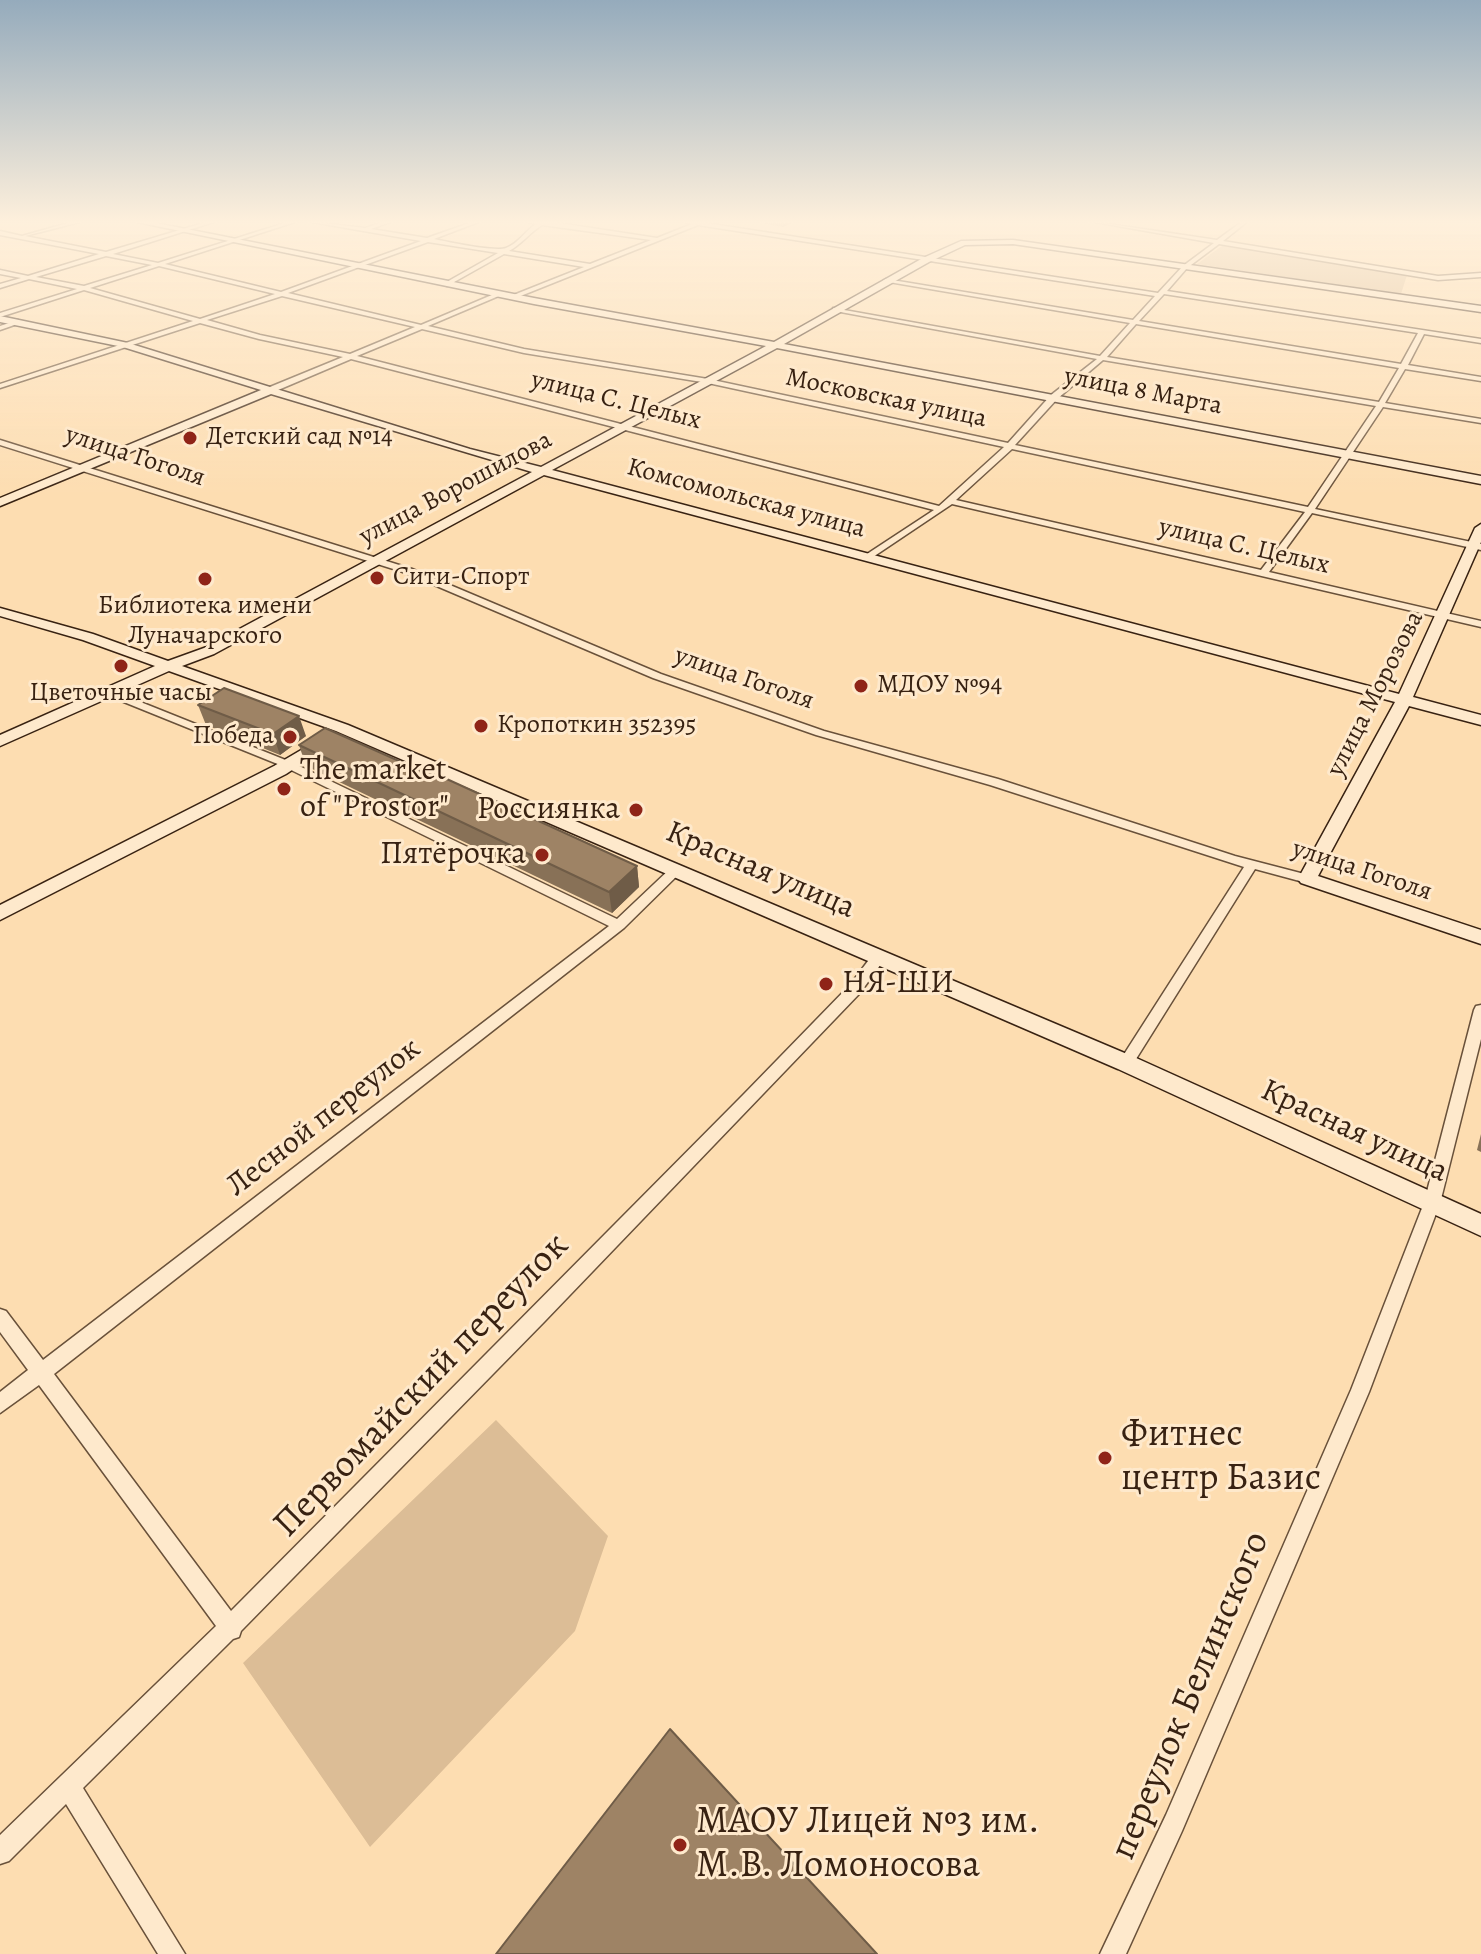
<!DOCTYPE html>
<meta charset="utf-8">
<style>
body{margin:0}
canvas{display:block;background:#fdddb1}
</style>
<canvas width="1481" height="1954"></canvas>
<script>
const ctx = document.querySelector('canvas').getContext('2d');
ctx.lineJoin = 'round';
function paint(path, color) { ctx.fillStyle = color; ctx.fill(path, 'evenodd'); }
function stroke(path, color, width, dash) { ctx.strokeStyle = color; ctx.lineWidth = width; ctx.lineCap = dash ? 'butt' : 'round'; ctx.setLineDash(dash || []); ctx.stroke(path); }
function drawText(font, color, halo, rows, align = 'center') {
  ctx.font = font + ' Alegreya,serif'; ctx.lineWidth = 6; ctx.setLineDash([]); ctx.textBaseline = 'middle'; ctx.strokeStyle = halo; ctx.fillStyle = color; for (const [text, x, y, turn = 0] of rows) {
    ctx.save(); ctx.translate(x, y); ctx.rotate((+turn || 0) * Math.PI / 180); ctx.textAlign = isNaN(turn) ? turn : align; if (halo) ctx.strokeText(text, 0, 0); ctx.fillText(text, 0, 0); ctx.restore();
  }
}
paint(new Path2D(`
 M1229 245 1407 274V275L1401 294 1197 264 1222 246Z
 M496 1420 608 1536 575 1631 370 1847 243 1663Z`), '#dcbd96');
const street = new Path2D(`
 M75 221H84L25 236 106 252 210 221H217L113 254 158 263 291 221H298L165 264 281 292 421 241 306 221 365 228 386 221H393L371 229 427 238 475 221H481L434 239C448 242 495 252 506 248 519 243 525 231 536 224L524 221H546L657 238 692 224 682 221H693L1158 293 1183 266 1214 243 1089 221 1217 240 1243 221H1248L1223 241 1438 276 1481 273V277L1438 280 1219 244 1187 268 1167 291 1481 339V343L1424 334 1408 365 1481 377V381L1405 369 1385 403 1481 419V423L1383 407 1315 509 1481 544V550L1312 513 1269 572 1481 621V627L952 504 870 559 865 556 867 554 934 510 351 359 271 393H265V389L343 357 259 339 200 323 0 388V384L193 321 84 290 0 317V313L77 289 29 279 0 288V284L21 278 0 274V270L28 276 99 254 0 235V231L22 236ZM542 225 651 240 590 264 509 251C522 244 529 233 542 225ZM698 225 1155 296 1133 320 886 279 883 281 1130 323 1100 356 833 308 835 311 1097 359 1051 395 1008 443 708 379 524 349 428 326 501 295 499 292 421 325 288 293 428 242 498 253 445 283 447 286 504 254 584 267 511 296 513 299ZM106 256 152 265 84 286 36 277ZM159 266 275 294 200 319 90 288ZM1164 294 1418 333 1401 364 1139 321ZM282 296 415 327 350 354 260 335 207 320ZM1136 324 1399 368 1379 402 1107 357ZM422 329 524 353 708 383 1004 447 939 506 357 356ZM1103 360 1376 406 1308 507 1015 445 1057 399ZM1012 449 1305 512 1261 570 956 500Z
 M18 320 20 323 0 330V326Z
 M0 440 412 569 661 674 824 731 998 779 1235 856 1312 876 1313 879 1307 883 1255 869 1131 1067H1121L1118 1063 1121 1059 1244 867 990 785 816 735 653 678 406 573 0 445Z
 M108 689 293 763 617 919 672 867H682L683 870 624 928 54 1374 231 1611 744 1094 850 985 874 953 879 952 886 957 860 993 544 1322 241 1631 239 1637 233 1639 83 1788 185 1954H158L66 1804 9 1861 0 1864V1835L216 1626 39 1385 0 1413V1392L28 1370 0 1332V1309L6 1311 43 1360 609 926 285 767 104 694 103 692Z
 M1481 1005V1039L1440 1203 1369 1392 1182 1831 1126 1954H1100L1166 1815 1351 1390 1424 1203 1474 1010 1476 1006Z`);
const secondary = new Path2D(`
 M132 221H146L534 298 774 342 923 258 961 241 1013 240 1481 306V312L1013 244 965 245 929 262 784 344 1481 476V484L777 348 552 470 1399 694 1475 528 1481 524V542L1413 697 1481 715V725L1409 706 1318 876 1481 930V944L1301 883 1298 879 1395 702 544 475 214 654 182 666 348 725 1134 1057 1481 1214V1236L1118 1069 336 731 169 671 0 746V735L155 666 83 640 0 616V608L93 634 168 661 204 648 532 472 271 394 0 506V498L261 390 123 347 0 322V316L128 343 470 449 541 467 766 346 534 304Z
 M325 736 331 738V744L286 774 0 920V905L274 766Z`);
stroke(street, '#69513a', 3);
stroke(secondary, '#382212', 3);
paint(street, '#fee9cc');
paint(secondary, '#fee9cc');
paint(new Path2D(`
 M751 221H796L783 227Z
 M198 705 306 736 280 755 206 725Z
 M299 745 637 866 639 887 612 913 306 766Z
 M1481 1134V1152L1477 1150Z`), '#887157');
paint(new Path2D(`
 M783 221H796L783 227Z
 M299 716 306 736 280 755 273 734Z
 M637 866 639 887 612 913 609 892Z`), '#6f5c47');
const building = new Path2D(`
 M224 688 299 716 273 734 198 705Z
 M325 728 435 777 438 775 637 866 609 892 299 745Z
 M670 1729 877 1954H496Z`);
paint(building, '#9e8365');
stroke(building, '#6f5c47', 2);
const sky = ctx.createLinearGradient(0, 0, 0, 494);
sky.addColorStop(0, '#95abbc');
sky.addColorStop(0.45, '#fef0dc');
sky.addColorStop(1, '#fef0dc00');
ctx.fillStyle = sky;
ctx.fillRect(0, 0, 1481, 494);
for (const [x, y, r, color] of [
 [190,438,8,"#8f2418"],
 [377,578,8,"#8f2418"],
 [205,579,8,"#8f2418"],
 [121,666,8,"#8f2418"],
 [861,686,8,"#8f2418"],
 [481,726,8,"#8f2418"],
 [290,737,8,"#8f2418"],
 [284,789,8,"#8f2418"],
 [636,810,8,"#8f2418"],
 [542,855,8,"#8f2418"],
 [826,984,8,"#8f2418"],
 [1105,1458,8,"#8f2418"],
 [680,1845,8,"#8f2418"]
]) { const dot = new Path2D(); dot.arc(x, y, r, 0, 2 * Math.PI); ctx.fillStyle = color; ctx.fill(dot); stroke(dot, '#fee9cc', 3); }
drawText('26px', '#382212', '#fee9cc', [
 ["улица 8 Марта",1143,392,11],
 ["Московская улица",886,399,12],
 ["улица С. Целых",616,401,14],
 ["улица Гоголя",135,457,18],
 ["улица Ворошилова",456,489,-28],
 ["Комсомольская улица",746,499,15],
 ["улица С. Целых",1244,547,13],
 ["улица Гоголя",744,679,19],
 ["улица Морозова",1376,694,-63],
 ["улица Гоголя",1362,871,18]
]);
drawText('26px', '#382212', '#fee9cc', [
 ["Детский сад №14",206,438],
 ["Сити-Спорт",393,578],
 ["Библиотека имени",205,607,"center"],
 ["Луначарского",205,637,"center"],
 ["МДОУ №94",877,686],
 ["Цветочные часы",121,694,"center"],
 ["Кропоткин 352395",497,726],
 ["Победа",274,737,"right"]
], 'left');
drawText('32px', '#382212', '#fee9cc', [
 ["The market",300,771],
 ["of \"Prostor\"",300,808],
 ["Россиянка",620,810,"right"],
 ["Пятёрочка",526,855,"right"],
 ["НЯ-ШИ",842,984]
], 'left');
drawText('32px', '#382212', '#fee9cc', [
 ["Красная улица",760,871,23],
 ["Лесной переулок",324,1118,-38],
 ["Красная улица",1354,1132,25]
]);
drawText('38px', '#382212', '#fee9cc', [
 ["Первомайский переулок",422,1386,-46],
 ["переулок Белинского",1191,1696,-67]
]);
drawText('38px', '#382212', '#fee9cc', [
 ["Фитнес",1121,1436],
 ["центр Базис",1121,1480],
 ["МАОУ Лицей №3 им.",696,1823],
 ["М.В. Ломоносова",696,1867]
], 'left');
</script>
